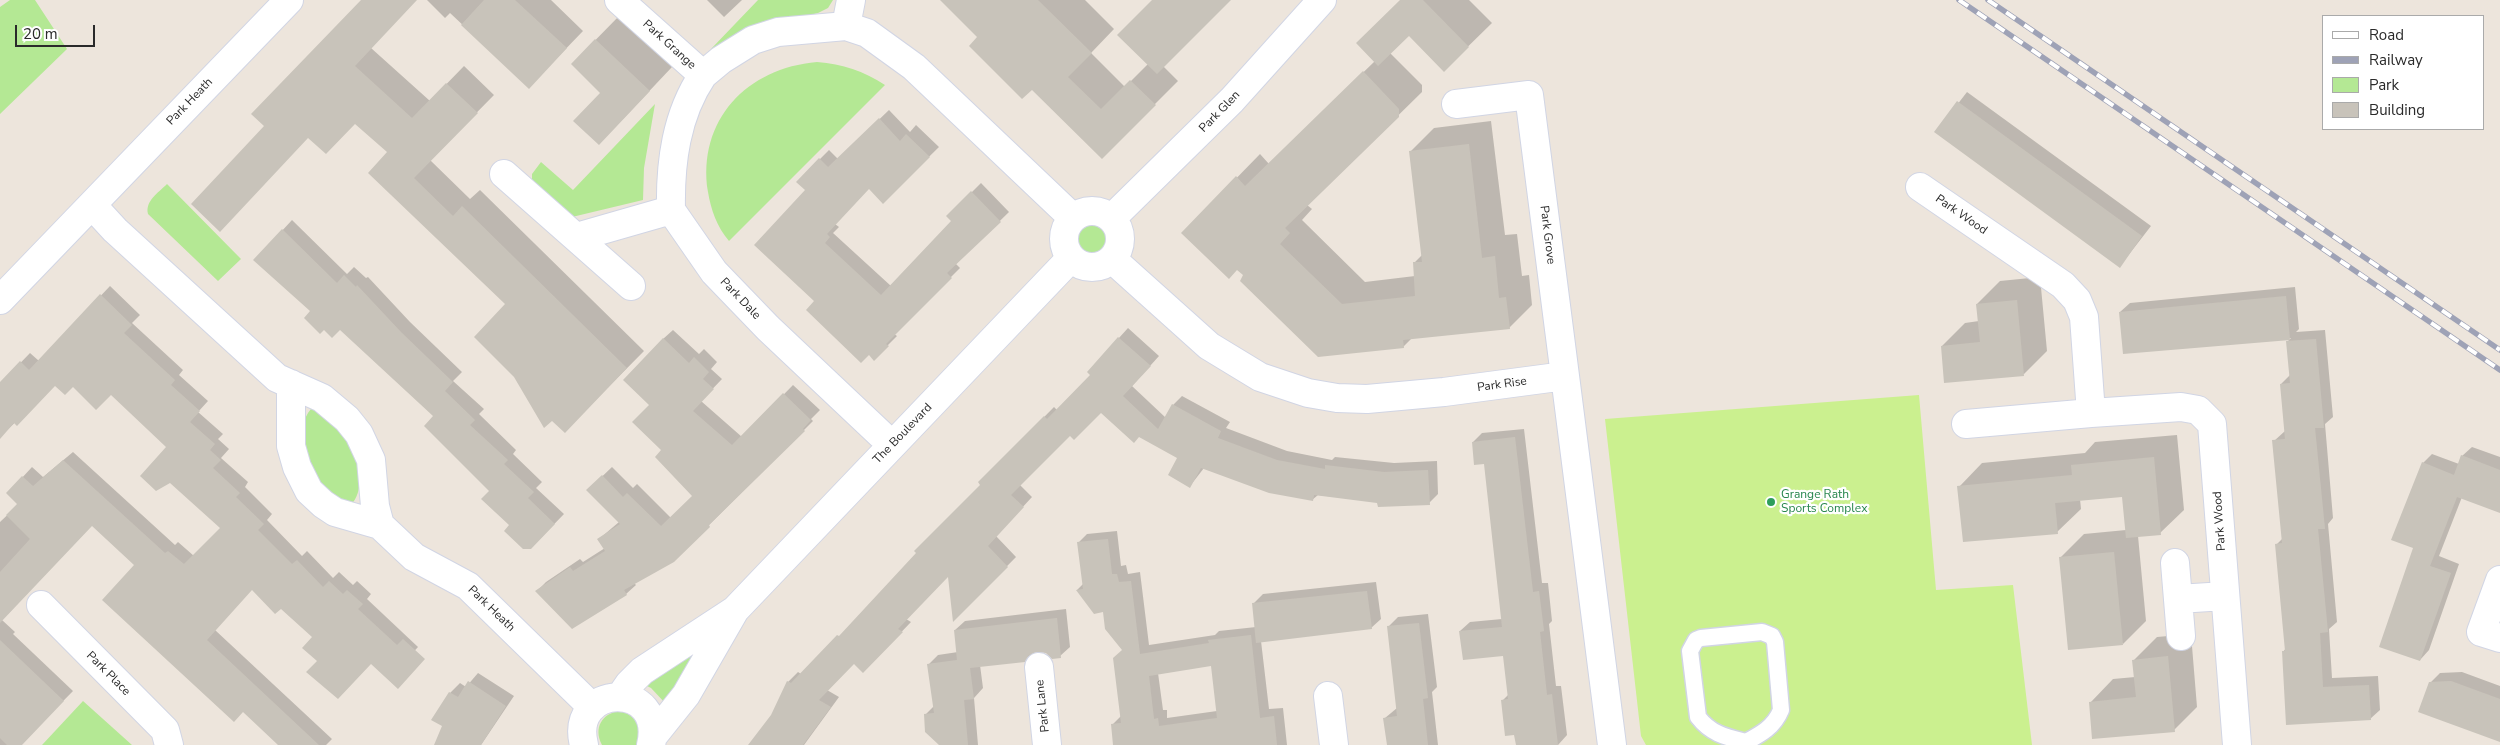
<!DOCTYPE html>
<style>
body{margin:0}
#map{position:relative;width:2500px;height:745px;overflow:hidden;background:#ede5dc;font-family:"Nunito Sans",sans-serif}
canvas{display:block}
.legend{position:absolute;left:2322px;top:15px;width:162px;height:115px;box-sizing:border-box;background:#fff;border:1px solid #aaa;margin:0;padding:6px 9px;list-style:none;font-size:15px;color:#2a2a2a}
.legend li{display:flex;align-items:center;gap:10px;height:25px}
.legend b{width:25px;border:1px solid #aaa}
.scale{position:absolute;left:15px;top:25px;width:80px;height:22px;box-sizing:border-box;border:2px solid #2a2a2a;border-top:0;padding-left:6px;font-size:15px;line-height:18px;white-space:nowrap;color:#2a2a2a;-webkit-text-stroke:4px #fff;paint-order:stroke}
</style>
<div id="map">
<canvas width="2500" height="745"></canvas>
<ul class="legend">
<li><b style="height:6px;background:#fff"></b>Road</li>
<li><b style="height:6px;background:#9ea2b6"></b>Railway</li>
<li><b style="height:14px;background:#b4e894"></b>Park</li>
<li><b style="height:14px;background:#c8c3ba"></b>Building</li>
</ul>
<div class="scale">20 m</div>
</div>
<script>
const ctx = document.querySelector('canvas').getContext('2d');
ctx.lineJoin = 'round';
function paint(path, color) { ctx.fillStyle = color; ctx.fill(path, 'evenodd'); }
function stroke(path, color, width, dash) { ctx.strokeStyle = color; ctx.lineWidth = width; ctx.lineCap = dash ? 'butt' : 'round'; ctx.setLineDash(dash || []); ctx.stroke(path); }
function drawText(font, color, halo, rows, align = 'center') {
  ctx.font = font + ' "Nunito Sans",sans-serif'; ctx.lineWidth = 4.5; ctx.setLineDash([]); ctx.textBaseline = 'middle'; ctx.strokeStyle = halo; ctx.fillStyle = color; for (const [text, x, y, turn = 0] of rows) {
    ctx.save(); ctx.translate(x, y); ctx.rotate((+turn || 0) * Math.PI / 180); ctx.textAlign = isNaN(turn) ? turn : align; if (halo) ctx.strokeText(text, 0, 0); ctx.fillText(text, 0, 0); ctx.restore();
  }
}
paint(new Path2D(`
 M10 0H35L67 49 0 114V7Z
 M758 0H833L828 8 818 13 746 31 711 49Z
 M817 62C843 64 863 71 885 85L729 241C717 227 711 210 708 192 697 120 747 68 817 62Z
 M655 104 644 168 643 200 572 217 532 181V174L541 162 573 190Z
 M167 184 241 259 218 281 148 214C145 201 158 193 167 184Z
 M1078 239a15 15 0 1 1 30 0a15 15 0 1 1-30 0Z
 M311 409C344 413 376 479 351 505H343C335 498 324 490 318 481 305 460 294 429 311 409Z
 M704 643 666 704 651 688 643 684Z
 M83 701 132 745H42Z
 M620 711C636 715 644 729 636 745H602C593 728 602 713 620 711Z`), '#b4e894');
paint(new Path2D(`
 M1919 395 1936 590 2013 585 2032 745H1646L1641 736 1605 419Z`), '#cbf08f');
paint(new Path2D(`
 M363 0H416L371 48 430 101 464 66 494 95 430 160 470 199 480 190 644 351 565 431 507 304 389 152 356 122 309 137 266 126Z
 M427 0H551L583 31 529 87 450 13 445 18Z
 M707 0H742L724 17Z
 M941 0H1085L1114 29 1091 53 1125 87 1148 64 1154 0H1229L1163 66 1178 81 1102 157Z
 M1401 0H1469L1492 23 1444 70 1409 35 1390 53 1422 85V92L1307 205 1312 209 1302 220 1365 282 1415 276 1414 263 1423 254 1411 151 1434 128 1491 121 1505 235 1517 234 1522 276 1529 275 1532 305 1509 328 1412 338 1403 347 1245 275 1183 233 1260 154 1269 164 1375 61Z
 M619 16 672 67 622 120 602 93 572 64Z
 M1967 92 2151 226 2120 266 1936 132Z
 M889 110 910 132 916 125 939 147 883 202 869 188 835 224 839 227 833 233 891 286 953 221 948 216 981 183 1009 212 956 264 960 268 894 334 897 336 874 359 816 301 807 190 820 159 829 150 838 159Z
 M292 220 347 274 354 267 366 278 368 277 410 322 462 372 453 381 484 409 479 414 516 450 513 454 542 482 536 488 564 514 531 548 511 525 490 491 435 415 341 328 312 311 255 260Z
 M2040 277 2047 351 2024 374 1946 382 1942 346 1965 323 1979 321 1977 304 2000 281Z
 M110 286 140 315 132 323 183 370 179 375 208 401 198 412 223 434 218 439 229 449 221 458 248 482 245 487 272 514 267 520 302 556 307 551 333 578 339 572 353 585 357 581 371 594 367 599 418 647 398 669 371 663 319 661 314 637 281 607 252 588 215 630 332 739 326 745H280L136 565 92 525 2 620 15 632 13 634 73 691 20 745H0V522L19 504 8 493 32 467 43 477 73 452 175 545 178 542 194 556 221 528 168 447 111 393 73 385 55 384 0 437V384L30 353 39 361Z
 M2295 287 2299 329 2296 332 2325 330 2333 417 2325 424 2333 518 2328 524 2337 622 2329 629 2332 678 2378 676 2380 710 2370 719 2287 724 2283 652 2286 648 2277 544 2283 538 2274 441 2285 431 2281 384 2290 375 2287 342 2291 338 2124 353 2120 312 2130 303Z
 M1128 328 1159 356 1132 386 1166 418 1173 405 1182 396 1230 422 1226 428 1287 451 1332 460 1335 457 1394 463 1437 461 1438 494 1429 503 1379 502 1318 495 1312 500 1204 468 1190 486 1179 457 1101 411 1070 434 1020 485 1032 497 996 536 1016 557 954 620 949 575 906 619 911 622 863 672 854 663 827 690 839 697 804 745H750L772 715 788 682 798 672 801 674 849 628 982 485 980 482 1054 407 1057 410 1092 375 1088 372Z
 M673 330 699 354 704 349 717 362 711 369 722 379 701 401 742 437 793 385 820 410 811 419 813 421 673 561 634 583 636 585 626 594 573 627 537 591 546 582 580 559 583 562 605 548 599 539 619 522 588 490 612 467 633 488 637 484 671 518 694 496 663 450 650 405 663 339Z
 M1524 429 1542 583H1548L1552 621 1549 624 1556 686H1561L1567 735 1558 745H1517L1516 734 1503 700 1509 694 1504 654 1460 631 1470 622 1502 619 1485 462 1473 442 1482 433Z
 M2177 435 2184 510 2160 533 2138 536 2146 621 2123 644 2061 557 2084 534 2126 530 2123 495 2080 499 2081 509 2057 532 1959 487 1982 463 2085 453 2095 442Z
 M2472 447 2500 457V511L2462 497 2439 556 2459 564 2429 650 2420 660 2414 548 2423 463 2432 454 2459 464 2462 456Z
 M1117 531 1121 566 1126 565 1128 574 1140 572 1149 645 1215 635 1219 631 1256 627 1253 604 1263 594 1376 582 1381 619 1371 628 1261 641 1269 709 1283 708 1287 745H1114L1112 725 1121 716 1123 650 1104 611 1077 590 1084 583 1078 543 1087 534ZM1212 664 1217 711 1167 718V710H1163L1158 673Z
 M1066 609 1070 647 1060 656 1037 650 1024 660 980 665 983 688 974 698 978 745H941L925 715 934 706 928 665 938 655 958 652 955 630 965 621Z
 M1428 614 1437 687 1432 692 1438 745H1388L1385 718 1397 708 1388 627 1398 617Z
 M2191 634 2197 707 2174 730 2090 703 2113 679 2135 677 2134 660 2157 637Z
 M2462 672 2500 686V741L2430 683 2440 673Z
 M478 673 514 696 481 745H435L443 726 433 719 450 693 460 683 466 687Z`), '#0003');
paint(new Path2D(`
 M361 0H417L355 66 412 118 446 83 478 113 414 178 453 216 462 206 627 368 565 433 552 421 544 428 514 377 474 337 505 304 368 173 387 152 355 124 326 154 308 138 220 232 191 204 264 126 251 114Z
 M484 0H515L567 48 529 89 461 25Z
 M940 0H1038L1092 53 1068 77 1101 109 1130 80 1156 105 1102 159 1032 90 1022 99 969 46 977 37Z
 M1152 0H1231L1157 74 1117 35Z
 M1400 0H1423L1469 47 1444 72 1409 36 1378 66 1356 43Z
 M595 39 650 91 599 145 573 121 600 93 571 64Z
 M1363 71 1399 109V117L1285 228 1290 233 1280 244 1342 304 1415 296 1413 262H1422L1409 151 1469 144 1482 258 1495 256 1499 298 1506 297 1510 329 1403 340 1404 348 1318 357 1240 281 1243 275 1237 270 1229 279 1181 233 1236 176 1245 186Z
 M1957 101 2142 236 2120 268 1934 132Z
 M879 118 900 141 906 134 930 157 883 204 869 189 827 234 830 237 825 243 881 295 951 221 946 216 971 191 1001 222 947 273 952 278 886 344 889 346 874 361 869 355 861 363 806 310 814 301 754 245 805 190 796 182 819 158 828 167Z
 M282 229 337 283 344 275 356 287 357 285 401 332 453 382 445 391 475 420 470 425 508 460 504 464 534 492 528 498 555 524 531 549H523L504 531 509 525 481 499 489 491 424 426 433 416 340 330 332 338 324 330 320 334 304 318 310 311 253 260Z
 M100 294 132 325 124 333 175 380 171 385 200 411 190 422 215 444 210 450 221 460 213 468 240 493 236 497 264 524 258 530 292 564 297 560 323 587 329 581 343 594 347 590 363 604 358 609 397 645 403 639 425 659 398 689 371 664 338 699 306 672 317 661 302 648 312 637 281 609 275 614 252 590 207 640 319 745H278L243 712 234 722 102 600 134 565 92 526 0 623V572L30 539 6 515 17 504 6 493 22 476 33 486 63 460 165 553 168 551 184 564 220 528 170 483 156 491 140 476 166 447 111 395 96 410 73 387 65 395 55 386 17 426 14 423 0 439V382L20 361 29 370Z
 M2286 296 2290 340 2123 354 2119 312Z
 M2017 300 2024 376 1944 383 1941 346 1980 342 1976 304Z
 M1118 337 1151 366 1123 396 1158 429 1172 404 1221 431 1218 438 1277 460 1325 469V465L1384 472 1428 470 1430 505 1378 507 1377 503 1314 495 1313 501 1269 493 1201 468 1190 488 1168 475 1177 458 1139 437 1134 443 1101 413 1074 440 1070 436 1011 495 1024 507 988 546 1008 567 953 622 948 577 898 629 903 632 863 673 854 664 819 700 831 707 803 745H748L771 715 787 681 791 683 837 635 839 636 916 553 914 551 980 485 978 482 1044 416 1047 419 1090 375 1087 372Z
 M663 338 689 363 694 357 709 372 703 379 714 389 693 411 732 445 783 393 811 420 803 429 805 431 709 525 710 527 674 562 624 590 627 595 572 629 535 591 570 567 573 571 605 551 597 539 620 524 586 490 602 475 623 497 627 493 661 526 692 496 655 457 661 450 632 422 649 405 623 380Z
 M2316 339 2324 428H2315L2325 529H2318L2328 632 2320 633 2323 687 2369 685 2371 720 2286 725 2282 651H2285L2275 544 2282 543 2272 440 2285 439 2280 384 2290 383 2286 341Z
 M1515 437 1533 592 1539 591 1544 631 1540 632 1547 695 1552 694 1558 745H1516L1514 735 1505 736 1501 700 1508 699 1503 656 1463 660 1459 631 1502 627 1484 464 1474 465 1472 442Z
 M2461 455 2500 470V513L2457 497 2430 566 2451 573 2420 661 2379 647 2413 548 2391 540 2422 462 2454 475Z
 M2154 457 2161 535 2126 538 2122 497 2055 503 2058 534 1963 542 1957 486 2072 475 2071 465Z
 M1108 539 1112 574H1117L1119 582 1131 581 1140 654 1209 643 1208 640 1251 635 1260 718 1274 716 1277 745H1113L1111 724 1121 723 1113 658 1122 650 1105 629 1103 612 1094 614 1076 590 1083 589 1077 542ZM1211 666 1217 718 1159 726 1158 718 1154 719 1149 676Z
 M2114 552 2123 645 2068 650 2059 557Z
 M1367 591 1372 629 1256 643 1252 603Z
 M1057 618 1061 658 1052 659 1046 653 1037 652 1029 655 1025 662 970 668 974 699 964 700 968 745H939L925 732 924 714 934 713 927 664 957 660 954 630Z
 M1419 623 1428 698 1423 699 1428 745H1387L1383 718 1397 716 1387 626Z
 M0 640 64 701 22 745H7L0 738Z
 M2168 656 2175 732 2092 739 2089 702 2136 697 2132 660Z
 M468 681 506 706 481 745H434L442 726 431 720 449 692 458 697Z
 M2451 681 2500 699V742L2418 712 2429 682Z`), '#c8c3ba');
const lane = new Path2D(`
 M1762 632 1772 636 1775 642 1781 710C1774 727 1761 734 1746 742 1726 737 1711 734 1698 717L1690 651 1696 640 1701 638Z`);
const street = new Path2D(`
 M619 0 703 75C676 115 670 163 671 210
 M846 26 851 0
 M703 75 721 60 753 40 778 32 846 26 867 33 914 67 1073 218
 M1456 104 1529 95 1565 376
 M504 174 631 286
 M1920 187 2063 285 2077 300 2084 317 2091 413 2181 407 2198 410 2212 424 2237 745
 M92 205 115 230 277 378 322 398 347 419 359 434 371 460 375 506 380 525
 M1064 239a28 28 0 1 1 56 0a28 28 0 1 1-56 0Z
 M1112 218 1232 100 1322 0
 M577 237 671 210 714 272 768 328 892 445
 M1112 259 1209 346 1260 377 1308 393 1337 398 1367 399 1444 392 1565 376 1612 745
 M0 300 289 0
 M291 384V446L297 467 309 491 323 504 335 512 380 525 414 557 468 586 592 707
 M1966 424 2091 413
 M2175 563 2181 636
 M2500 580 2481 632 2500 638
 M2178 599 2225 596
 M41 605 165 730 169 745
 M735 610 1071 258
 M1039 667 1047 745
 M1328 696 1334 745
 M620 697 629 684 642 671 735 610 686 695 654 735
 M584 745C568 683 666 680 651 745`);
stroke(lane, '#d1d5e4', 19);
stroke(street, '#d1d5e4', 30);
stroke(lane, '#fff', 16);
stroke(street, '#fff', 28);
const rail = new Path2D(`
 M1959 0 2500 370
 M1988 0 2500 350`);
stroke(rail, '#9ea2b6', 5.5);
stroke(rail, '#fff', 4, [11]);
for (const [x, y, r, color] of [
 [1771,502,5,"#2e9e5b"]
]) { const dot = new Path2D(); dot.arc(x, y, r, 0, 2 * Math.PI); ctx.fillStyle = color; ctx.fill(dot); stroke(dot, '#fff', 2); }
drawText('12px', '#2a2a2a', '#fff', [
 ["Park Grange",669,45,42],
 ["Park Heath",190,102,-46],
 ["Park Glen",1220,112,-46],
 ["Park Wood",1961,215,35],
 ["Park Grove",1547,235,83],
 ["Park Dale",740,299,46],
 ["Park Rise",1502,385,-8],
 ["The Boulevard",903,434,-46],
 ["Park Wood",2220,521,-94],
 ["Park Heath",491,609,44],
 ["Park Place",108,674,45],
 ["Park Lane",1043,706,-96]
]);
drawText('12px', '#27864d', '#fff', [
 ["Grange Rath",1781,495],
 ["Sports Complex",1781,509]
], 'left');
</script>
